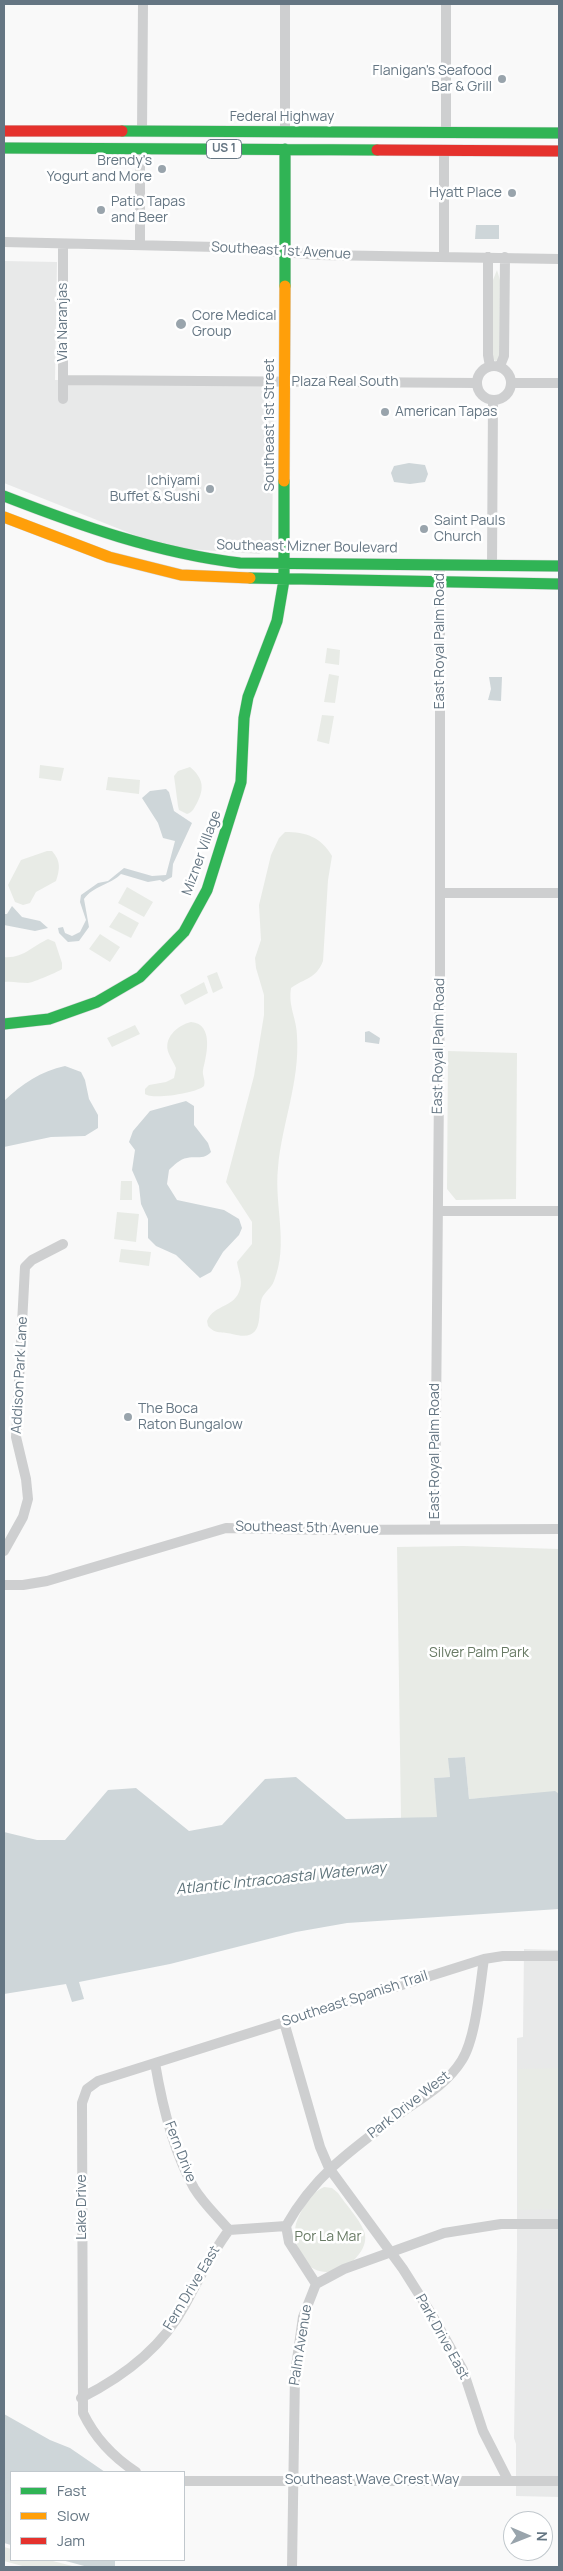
<!DOCTYPE html>
<style>
body{margin:0}
#map{position:relative;width:563px;height:2571px;overflow:hidden;background:#f9f9f9;font-family:Manrope,sans-serif}
canvas{display:block}
.frame{position:absolute;inset:0;border:5px solid #657683;pointer-events:none}
.legend{position:absolute;left:10px;top:2471px;width:175px;height:90px;box-sizing:border-box;background:#fff;border:1px solid #c1c8cd;margin:0;padding:6px 9px;list-style:none;font-size:15px;color:#657683}
.legend li{display:flex;align-items:center;gap:10px;height:25px}
.legend b{width:25px;border:1px solid #c1c8cd}
.north{position:absolute;left:503px;top:2511px;width:50px;height:50px;box-sizing:border-box;background:#fff;border:1px solid #c1c8cd;border-radius:50%;rotate:91deg;font-size:14px;font-weight:700;line-height:20px;text-align:center;color:#657683}
.north::after{content:'';display:block;margin:auto;width:18px;height:22px;background:#99a4ac;clip-path:polygon(50% 0,100% 100%,50% 72%,0 100%)}
</style>
<div id="map">
<canvas width="563" height="2571"></canvas>
<div class="frame"></div>
<ul class="legend">
<li><b style="height:6px;background:#30b455"></b>Fast</li>
<li><b style="height:6px;background:#ff9f0a"></b>Slow</li>
<li><b style="height:6px;background:#e5322d"></b>Jam</li>
</ul>
<div class="north">N</div>
</div>
<script>
const ctx = document.querySelector('canvas').getContext('2d');
ctx.lineJoin = 'round';
function paint(path, color) { ctx.fillStyle = color; ctx.fill(path, 'evenodd'); }
function stroke(path, color, width, dash) { ctx.strokeStyle = color; ctx.lineWidth = width; ctx.lineCap = dash ? 'butt' : 'round'; ctx.setLineDash(dash || []); ctx.stroke(path); }
function drawText(font, color, halo, rows, align = 'center') {
  ctx.font = font + ' Manrope,sans-serif'; ctx.lineWidth = 5; ctx.setLineDash([]); ctx.textBaseline = 'middle'; ctx.strokeStyle = halo; ctx.fillStyle = color; for (const [text, x, y, turn = 0] of rows) {
    ctx.save(); ctx.translate(x, y); ctx.rotate((+turn || 0) * Math.PI / 180); ctx.textAlign = isNaN(turn) ? turn : align; if (halo) ctx.strokeText(text, 0, 0); ctx.fillText(text, 0, 0); ctx.restore();
  }
}
paint(new Path2D(`
 M4 261 57 262 55 380 274 382 272 543 268 549 259 554 188 549 137 536 4 483Z
 M524 1949 559 1950V2497L516 2496V2444L514 2438 517 2248V2038L523 2037Z`), '#e8e9e9');
paint(new Path2D(`
 M497 270 500 280 499 356 498 360 495 361 493 358V280Z
 M327 648 340 650 339 665 325 663Z
 M329 674 339 676 335 703 324 702Z
 M322 715 334 716 329 744 317 741Z
 M40 765 64 768 61 781 39 778Z
 M190 767C203 778 205 788 197 803 194 808 193 812 187 814L179 810 178 806 174 776 178 771Z
 M108 777 140 780 139 794 106 790Z
 M285 832C306 832 321 837 332 856L328 880 323 961C316 979 305 978 291 988 288 1007 297 1019 297 1036 300 1082 282 1123 278 1168 274 1206 289 1244 274 1281 272 1287 267 1290 263 1296 255 1309 269 1344 232 1334 222 1331 216 1335 208 1326L207 1321C214 1304 235 1308 240 1289 243 1280 238 1271 237 1262L252 1244V1222L226 1182 254 1076 264 1015V995L256 968 255 958 261 940 259 905 271 855 279 838Z
 M47 851H52C61 861 60 869 56 881L36 892 30 903 23 905 15 902 8 885 21 860Z
 M127 887 153 902 144 917 118 903Z
 M119 912 139 923 131 938 109 927Z
 M100 934 120 947 110 962 89 949Z
 M48 939 55 942 62 963V969C60 971 32 983 28 983 19 983 13 981 4 982V957C22 959 33 946 48 939Z
 M217 972 223 988 213 993 207 976Z
 M204 982 208 993 185 1005 180 995Z
 M191 1022C215 1024 206 1057 203 1070 202 1076 206 1080 204 1086 197 1093 153 1100 145 1094V1089L149 1085 166 1082 174 1078 176 1068C174 1063 171 1059 169 1054 162 1038 178 1025 191 1022Z
 M135 1025 140 1034 112 1047 107 1038Z
 M448 1051 517 1053 516 1199 456 1200 447 1189Z
 M121 1181H132V1200H120Z
 M117 1212 139 1214 136 1242 114 1239Z
 M121 1249 151 1252 149 1266 119 1262Z
 M463 1546 559 1549V1794L554 1792 469 1799 465 1757 449 1758 450 1777 434 1778 438 1817 401 1819 397 1547Z
 M559 2068V2209L518 2210V2069Z
 M324 2187 332 2188 338 2193C346 2205 359 2218 364 2231 375 2258 313 2300 297 2245 294 2234 294 2226 299 2216 305 2204 312 2192 324 2187Z
 M4 2547 11 2549V2560H49L76 2567H26L4 2561Z`), '#e8ebe6');
paint(new Path2D(`
 M476 225H499V239H475Z
 M409 463 425 465 428 474 425 482 410 484 394 482 391 473 394 466Z
 M489 677H502L501 701 488 700 491 689Z
 M166 789 169 792 174 811 192 823 173 864 172 877 163 882 160 880 148 882 121 874C110 885 93 886 84 899L89 927 79 941 68 942 59 933 58 928 63 927 65 933 72 936 80 932 86 920 80 902 81 895 98 883 108 881 124 868 152 876 166 875 175 841 163 838 158 823 142 798 150 791Z
 M12 906 22 917 40 921 48 928 35 931 4 925V914H7Z
 M369 1031 380 1038 379 1044 365 1042V1032Z
 M65 1066 81 1072 85 1080 89 1099 98 1115V1128L85 1136 51 1137 4 1147V1101C22 1084 41 1071 65 1066Z
 M186 1101 194 1106V1125L208 1143 211 1152C204 1160 196 1156 187 1158 180 1159 174 1165 169 1170L167 1184 177 1200 224 1210 239 1219 242 1228 239 1235 223 1252 211 1272 200 1278 176 1255 156 1246 148 1238V1219L141 1204 139 1186 132 1170 135 1150 129 1142 133 1131 150 1111Z
 M465 1757 469 1799 555 1791 559 1794V1909L347 1923 296 1932 170 1964 79 1982 84 1999 72 2002 66 1984 4 1994V1832L37 1840H65L108 1790 136 1788 189 1831 222 1825 265 1779 296 1777 346 1819 437 1817 434 1778 450 1777 448 1758Z
 M4 2414 50 2440 70 2448 105 2472H11V2545L4 2543Z
 M62 2560H115V2567H88Z`), '#ced6d9');
const fast = new Path2D(`
 M122 131 559 133
 M4 148 377 150
 M285 286V149
 M4 496C81 526 157 553 240 563L559 566
 M250 578 559 584
 M4 1024 49 1019 97 1002 140 977 184 932 207 890 241 782 244 718 248 697 277 621 284 580V481`);
const slow = new Path2D(`
 M284 481 285 286
 M4 517 109 557 181 575 250 578`);
const jam = new Path2D(`
 M4 131H122
 M377 150 559 151`);
stroke(fast, '#d5d6d7', 12);
stroke(slow, '#d5d6d7', 12);
stroke(jam, '#d5d6d7', 12);
stroke(new Path2D(`
 M142 131 143 4
 M285 132V4
 M446 133V4
 M444 150V256
 M4 242 217 247 320 255 559 259
 M140 245V149
 M488 257V355L490 366
 M477 383a17 17 0 1 1 34 0a17 17 0 1 1-34 0Z
 M500 366 504 356 505 257
 M63 380 477 383
 M511 383H559
 M63 399V245
 M492 565 493 400
 M440 893H559
 M438 1211H559
 M435 1528 440 978V564
 M4 1551 23 1517 28 1499 26 1479 16 1437 25 1267 32 1260 63 1244
 M4 1585H23L47 1581 226 1528 327 1530 559 1529
 M284 2022 320 2147 329 2168 403 2269 432 2315 463 2370 483 2431 508 2480
 M155 2063C162 2105 173 2151 194 2188 203 2203 217 2216 229 2230
 M286 2226C316 2173 355 2147 402 2112 424 2097 448 2083 462 2060 476 2038 480 1985 484 1959
 M286 2226 289 2242 316 2284
 M229 2230 286 2226
 M81 2398C123 2377 162 2348 185 2305 199 2279 211 2254 229 2230
 M136 2472C113 2457 95 2438 83 2413L82 2103 87 2089 98 2081 484 1959 503 1956H559
 M184 2481H559
 M292 2567 295 2374 303 2317 316 2284 344 2269 444 2233 501 2224H559`), '#cecfd0', 10);
stroke(fast, '#30b455', 11);
stroke(slow, '#ff9f0a', 11);
stroke(jam, '#e5322d', 11);
for (const [x, y, r, color] of [
 [502,79,5,"#99a4ac"],
 [162,169,5,"#99a4ac"],
 [512,193,5,"#99a4ac"],
 [101,210,5,"#99a4ac"],
 [181,324,6,"#99a4ac"],
 [385,412,5,"#99a4ac"],
 [210,489,5,"#99a4ac"],
 [424,529,5,"#99a4ac"],
 [128,1417,5,"#99a4ac"]
]) { const dot = new Path2D(); dot.arc(x, y, r, 0, 2 * Math.PI); ctx.fillStyle = color; ctx.fill(dot); stroke(dot, '#fff', 2); }
for (const [x, y, w] of [
 [224,149,35]
]) { const box = new Path2D(); box.roundRect(x - w / 2, y - 9.5, w, 19, 4); ctx.fillStyle = '#fff'; ctx.fill(box); stroke(box, '#657683', 1); }
drawText('bold 12px', '#657683', null, [
 ["US 1",224,149]
]);
drawText('14px', '#657683', '#fff', [
 ["Flanigan's Seafood",492,71,"right"],
 ["Bar & Grill",492,87,"right"],
 ["Brendy's",152,161,"right"],
 ["Yogurt and More",152,177,"right"],
 ["Hyatt Place",502,193,"right"],
 ["Patio Tapas",111,202],
 ["and Beer",111,218],
 ["Core Medical",192,316],
 ["Group",192,332],
 ["American Tapas",395,412],
 ["Ichiyami",200,481,"right"],
 ["Buffet & Sushi",200,497,"right"],
 ["Saint Pauls",434,521],
 ["Church",434,537],
 ["The Boca",138,1409],
 ["Raton Bungalow",138,1425]
], 'left');
drawText('14px', '#657683', '#fff', [
 ["Federal Highway",282,117],
 ["Southeast 1st Avenue",281,251,3],
 ["Via Naranjas",63,322,-90],
 ["Plaza Real South",345,382],
 ["Southeast 1st Street",270,425,-90],
 ["Southeast Mizner Boulevard",307,547,1],
 ["East Royal Palm Road",440,641,-90],
 ["Mizner Village",202,853,-70],
 ["East Royal Palm Road",439,1046,-89],
 ["Addison Park Lane",20,1375,-87],
 ["East Royal Palm Road",435,1451,-90],
 ["Southeast 5th Avenue",307,1528,1],
 ["Southeast Spanish Trail",355,1999,-18],
 ["Park Drive West",409,2105,-38],
 ["Fern Drive",180,2152,69],
 ["Lake Drive",82,2207,-90],
 ["Fern Drive East",192,2288,-59],
 ["Park Drive East",442,2337,61],
 ["Palm Avenue",301,2345,-81],
 ["Southeast Wave Crest Way",372,2480]
]);
drawText('14px', '#687a64', '#fff', [
 ["Silver Palm Park",479,1653],
 ["Por La Mar",328,2237]
]);
drawText('italic 15px', '#60757c', '#fff', [
 ["Atlantic Intracoastal Waterway",281,1879,-6]
]);
</script>
